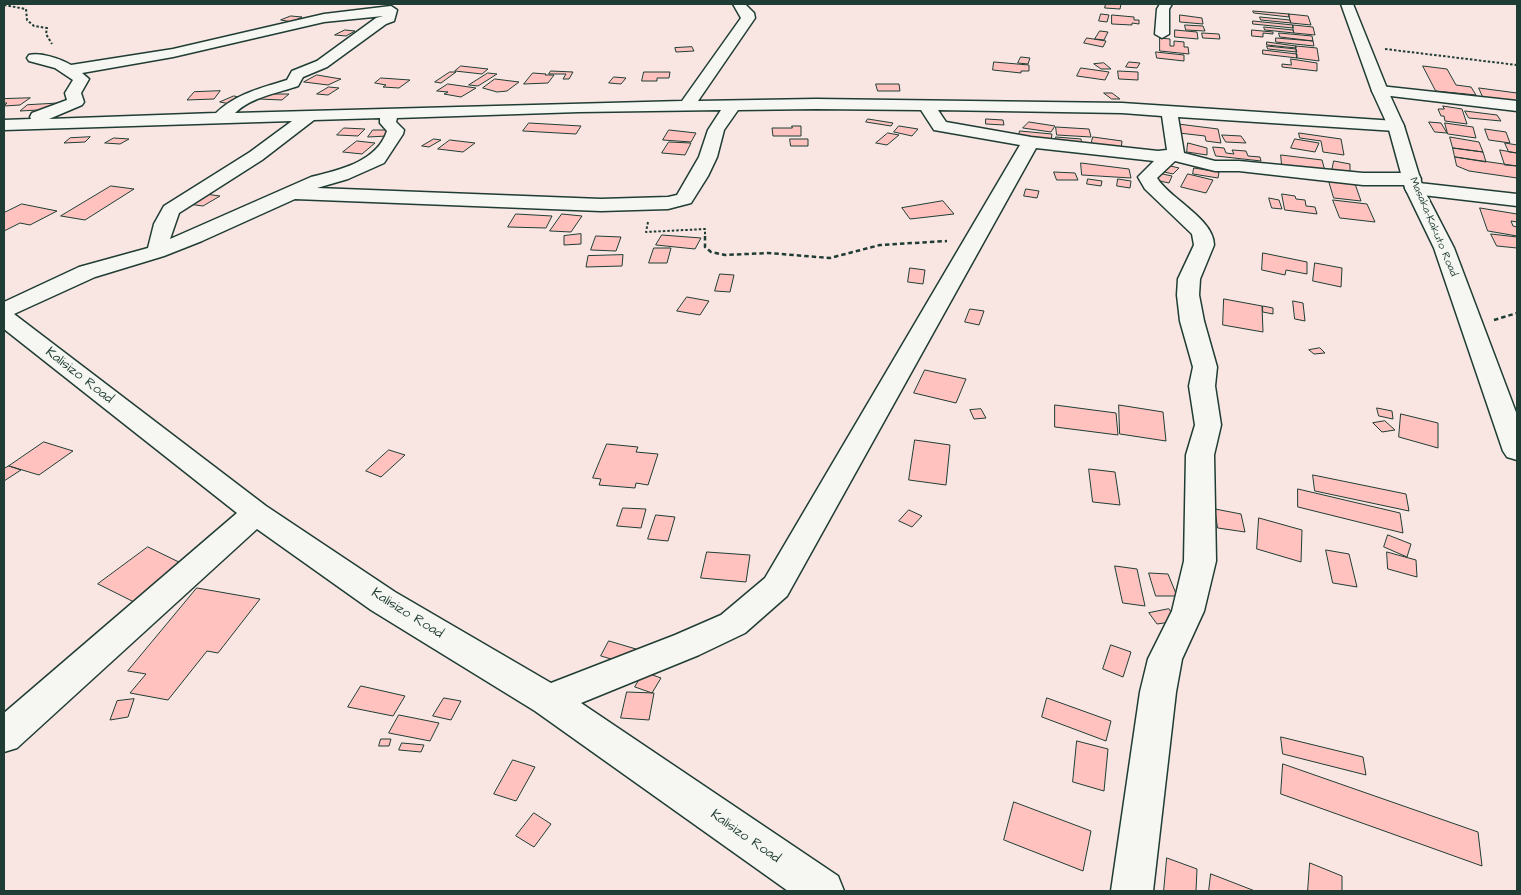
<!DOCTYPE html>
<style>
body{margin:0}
#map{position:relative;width:1521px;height:895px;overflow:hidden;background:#f9e6e3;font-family:"Architects Daughter",sans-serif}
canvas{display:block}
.frame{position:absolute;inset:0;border:5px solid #1f3d34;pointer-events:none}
</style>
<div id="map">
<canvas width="1521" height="895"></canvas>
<div class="frame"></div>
</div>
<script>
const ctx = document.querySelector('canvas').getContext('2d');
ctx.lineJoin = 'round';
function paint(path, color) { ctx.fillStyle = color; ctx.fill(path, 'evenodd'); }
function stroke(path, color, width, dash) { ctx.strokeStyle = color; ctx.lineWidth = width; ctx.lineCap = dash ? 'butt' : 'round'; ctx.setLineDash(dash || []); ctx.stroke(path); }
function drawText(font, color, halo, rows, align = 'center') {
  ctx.font = font + ' "Architects Daughter",sans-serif'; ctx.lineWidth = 4; ctx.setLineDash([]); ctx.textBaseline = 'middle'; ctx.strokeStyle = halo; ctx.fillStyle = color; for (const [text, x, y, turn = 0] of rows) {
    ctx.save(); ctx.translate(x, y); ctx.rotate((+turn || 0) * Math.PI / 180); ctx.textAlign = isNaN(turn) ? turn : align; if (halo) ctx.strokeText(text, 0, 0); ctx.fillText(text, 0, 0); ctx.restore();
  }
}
const building = new Path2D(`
 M1106 4H1121L1120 9 1105 8Z
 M1253 11 1289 14V17L1254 13Z
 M1101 14 1109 15 1107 22 1099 21Z
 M1289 14 1308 16 1311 25 1291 23Z
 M1112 15 1134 17V20H1139V24L1132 23V25L1112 24Z
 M1180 15 1202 18 1203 24 1180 22Z
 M291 16 302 17 292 22 281 20Z
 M1260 17 1290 20 1291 23 1261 20Z
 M1253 21 1293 25V28L1253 24Z
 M1185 25 1203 26 1205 31 1186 30Z
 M1293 25 1313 27 1315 35 1294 33Z
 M1264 27 1293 30 1294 33 1265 30Z
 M345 30 355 31 346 36 335 35Z
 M1175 30 1197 32 1198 39 1175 37Z
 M1252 30 1273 32V34L1263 33V37L1252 36Z
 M1100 31 1108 32 1104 40 1095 39Z
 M1202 33 1219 34 1220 39 1203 38Z
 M1279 33 1312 36 1313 41 1280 37Z
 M1087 38 1106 41 1103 47 1084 43Z
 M1160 38 1170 39V46H1174V41L1184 42V47H1188L1189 54 1160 51Z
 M1276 38 1313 41 1314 46 1276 42Z
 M1267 42 1296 46V48L1267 45Z
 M1267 46 1296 49 1297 52 1268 49Z
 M1296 46 1317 48 1319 61 1297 58Z
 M692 47 694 51 676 52 675 48Z
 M1263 50 1297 54V58L1263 54Z
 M1156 52 1184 55V61L1157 58Z
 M1021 57 1030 58 1028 64 1018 63Z
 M1291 59 1317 63V71L1282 67V64L1291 65Z
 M994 62 1029 65V71H1021V73L993 70Z
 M1129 62 1140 63 1137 68 1126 67Z
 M1104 63 1111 69H1101L1094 64Z
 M461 66 488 69 482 74 455 71Z
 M1423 66 1447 69 1456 85 1471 87 1476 95 1436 91Z
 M1081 68 1109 72 1105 80 1077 76Z
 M551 71 573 72 569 79H563L566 74H549Z
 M1118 71 1138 72V80L1119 79Z
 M450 72H456L441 83 435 82Z
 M644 72H670L669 78H657V81H642Z
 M488 73 497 74 478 86 469 85Z
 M533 73 546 74 545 75H554L548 83 524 84Z
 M317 75 341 79 328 85 304 82Z
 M614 77 626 78 621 84 609 83Z
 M381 78 410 80 399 88 383 87 386 85 375 83Z
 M495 79 519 82 507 91 497 92 483 88Z
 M448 84 476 88 461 97 444 94 448 92 437 91Z
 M876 84H899L900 91H878Z
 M329 87 339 88 328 95 317 94Z
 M1479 88 1517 93V101L1483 97Z
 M220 91 214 99 187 100 194 92Z
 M1104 93H1112L1120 99H1112Z
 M266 94H289L282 100 259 99Z
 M234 96 244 98 230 104 220 102Z
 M30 98 20 105 4 106 7 103H4V99Z
 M63 103 57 109 20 111 27 105Z
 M1443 106 1462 109 1467 124 1445 121 1444 116H1441L1438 109H1444Z
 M1465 111 1497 115 1501 121 1469 118Z
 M868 119 893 123 891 126 866 122Z
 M986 119 1003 120 1004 125 986 124Z
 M1029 122 1055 126 1051 132 1023 128Z
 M1429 122 1441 123 1447 133 1435 132Z
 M529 123 581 126 576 134 523 131Z
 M1445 123 1473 127 1476 138 1448 134Z
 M1178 124 1218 129 1221 143 1206 141 1205 136 1179 133Z
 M792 126H801V136H773L772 128H792Z
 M899 126 918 129 912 136 894 132Z
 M1056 127 1089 129 1091 137 1057 135Z
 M344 128 365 129 358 136 337 135Z
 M1485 129 1506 132 1510 143 1489 140Z
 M373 130H391L387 136 368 137Z
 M669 130 696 133 691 142 663 140Z
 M1020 131 1052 134 1051 141 1018 138Z
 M888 133 899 135 887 145 876 143Z
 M1299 133 1341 139 1344 155 1323 152 1321 141 1300 138Z
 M1222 135 1241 136 1246 143 1226 142Z
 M90 137 85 142 64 143 70 138Z
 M1056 137 1081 139 1082 145 1057 143Z
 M1093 137 1122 141 1121 150 1091 146Z
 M1450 137 1479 142 1483 152 1453 148Z
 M114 138 129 139 120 144 105 143Z
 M434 139 441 140 429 147 422 146Z
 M790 139H808V146H791Z
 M1295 139 1319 143 1315 152 1291 148Z
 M450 140 475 143 463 152 438 149Z
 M357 141 375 143 362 154 343 152Z
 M669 142 691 143 685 155 662 153Z
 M1188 143 1207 148V155L1187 152Z
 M1505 143 1517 145V153L1509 152Z
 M1213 147 1224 148 1226 153 1234 154 1232 150 1246 151 1248 156 1260 157 1261 161 1216 156Z
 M1453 148 1483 152 1486 162 1455 157Z
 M1500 150 1517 153V166L1505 165Z
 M1281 155 1322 160 1325 171 1282 165Z
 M1455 157 1517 166V178L1469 171 1457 166Z
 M1334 161 1350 164V174L1332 171Z
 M1081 163 1129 169 1131 178 1082 175Z
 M1166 165 1179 168 1173 174 1160 171Z
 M1194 168 1219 172 1218 178 1193 174Z
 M1054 172 1075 173 1078 180H1057Z
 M1158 173 1172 176 1169 183 1155 180Z
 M1188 174 1213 180 1206 193 1181 187Z
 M1328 178 1354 181 1361 201 1334 198Z
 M1088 179 1102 181 1101 186 1087 184Z
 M1118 179 1131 181 1130 188 1117 186Z
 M111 186 134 189 85 220 61 216Z
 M1026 189 1039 191 1037 198 1024 196Z
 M205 194 220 196 203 206 188 204Z
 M1282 194 1295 196 1296 199 1305 200 1306 206 1315 207 1317 214 1285 210Z
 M1269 198 1279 200 1282 209 1272 208Z
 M1333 200 1367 204 1375 222 1340 218Z
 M943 201 954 214 910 219 902 208Z
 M22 204 57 211 30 225 20 223 4 231V213Z
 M1480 208 1517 214V222L1511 221 1513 226 1517 227V236L1488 231Z
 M516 214 552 216 546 228 508 227Z
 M562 214 582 216 571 232 550 231Z
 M581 234V244L564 245V236Z
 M1491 234 1517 237V248L1497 246Z
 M662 235 701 238 695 249 656 245Z
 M596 236 621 237 616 251 591 250Z
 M654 248H671L667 263H649Z
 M1263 253 1307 262V274L1286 270 1285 275 1262 270Z
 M623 255 622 266 586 267 588 256Z
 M1315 263 1342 268 1341 287 1313 281Z
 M910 268 925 270 923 284 908 282Z
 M720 274 734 275 730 292 715 291Z
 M687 297 709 301 700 315 677 311Z
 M1224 299 1262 306 1263 332 1223 325Z
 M1293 301 1303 303 1305 321 1295 319Z
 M1263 306 1273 308V314L1263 312Z
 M970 309 984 311 979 325 965 322Z
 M1320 348 1325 353 1314 354 1309 350Z
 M925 370 966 379 956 403 914 393Z
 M1055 405 1116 413 1118 435 1055 427Z
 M1119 405 1163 412 1166 441 1120 434Z
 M1377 408 1392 411 1393 419 1379 416Z
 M981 409 986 418 974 419 970 410Z
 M1401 414 1438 423V448L1399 437Z
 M1385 421 1395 430 1382 432 1373 423Z
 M915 440 950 445 946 485 909 480Z
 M44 442 73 451 39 475 9 466Z
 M607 444 638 447 636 452 658 454 648 485 636 483 635 488 599 485 601 479 593 478Z
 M389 450 405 455 381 477 366 471Z
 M9 466 21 470 4 481V469Z
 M1089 469 1115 472 1120 505 1093 502Z
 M1313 475 1406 494 1409 511 1315 491Z
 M1298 489 1400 513 1403 533 1298 507Z
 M623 508 646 509 641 528 617 526Z
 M1215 509 1241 514 1245 532 1218 528Z
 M909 510 922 516 912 527 899 521Z
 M656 515 675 517 668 541 648 539Z
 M1259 518 1302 530 1301 562 1257 549Z
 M1388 535 1411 544 1407 557 1384 547Z
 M148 547 185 565 136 603 98 584Z
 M1326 550 1349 554 1357 587 1333 583Z
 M707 552 750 555 746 582 701 578Z
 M1387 552 1416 560 1417 577 1388 569Z
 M1115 566 1137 569 1145 606 1123 603Z
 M1149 573 1168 574 1177 596H1156Z
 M197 588 260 599 218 653 207 651 168 700 130 693 146 674 128 671Z
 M1169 609 1177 621 1157 624 1149 613Z
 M609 641 636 649 628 664 601 656Z
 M1111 645 1131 652 1123 677 1103 669Z
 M644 672 661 678 652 693 635 687Z
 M361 686 405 696 393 716 348 707Z
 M627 692 654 693 649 720 621 718Z
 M444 698 461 701 451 720 433 716Z
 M1047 698 1111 721 1106 741 1042 717Z
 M134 699 128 717 110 720 117 701Z
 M399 715 439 723 430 741 389 733Z
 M1281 737 1363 757 1366 775 1283 754Z
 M381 739H391L389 746H379Z
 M1077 741 1108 749 1104 791 1073 782Z
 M402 743 424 745 421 752 399 750Z
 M513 760 535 767 516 801 494 794Z
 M1283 764 1478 832 1482 866 1281 794Z
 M1014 802 1091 831 1083 871 1004 840Z
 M534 813 551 824 534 847 516 836Z
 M1167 858 1197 869 1196 891H1164Z
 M1310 863 1342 876V891H1308Z
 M1211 874 1255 891H1209Z`);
paint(building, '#ffc2bf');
stroke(building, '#1f3d34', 1);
const minor = new Path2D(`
 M733 4H745L754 13 755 18 698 101 816 99 1122 103 1396 121 1402 122 1404 126 1402 130 1396 131 1178 117 1184 153 1215 161H1239L1363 173H1412L1419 175 1421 179 1419 183 1517 194V206L1414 194 1407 192 1405 188 1407 185H1363L1239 171H1215L1175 161 1157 178C1170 199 1214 219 1214 245L1200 279 1199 295 1204 321 1217 367 1215 386 1221 425 1214 455 1216 561 1204 611 1182 659 1176 692 1153 891H1111L1140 692 1148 659 1172 611 1184 561 1186 455 1195 425 1189 386 1193 367 1180 321 1177 295 1178 279 1194 245 1192 234 1145 189 1138 177 1154 161 1036 148 787 596 745 633 699 655 581 703 838 876 844 891H788L535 711 371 610 257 529 17 748 4 752V713L237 513 4 329V302L79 267 148 248 154 224 164 206 250 152 292 121 4 130V120L31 119 30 117 32 113 67 100 65 93 73 80 55 68 29 61 27 58 29 55C40 52 61 59 71 65L173 49 324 14 391 6 397 10 394 21 386 24 327 67 303 77 298 86C278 93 251 97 235 113L682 101 741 18ZM383 16 376 18 317 61 292 71 287 80C261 88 236 94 216 113L49 119 82 105 84 102 81 93 89 79 82 73 173 57 324 22ZM816 109 921 110 934 130 1020 145 765 578 721 615 675 635 551 683 395 592 266 506 14 314 95 277 164 256 202 241 295 199 601 211 668 209 691 203 708 176 717 157 724 130 738 110ZM721 110 708 130 699 157 677 195 668 197 601 199 317 188 348 179 384 163 403 134 404 130 396 122 397 118 579 112ZM938 110 1122 113 1162 116 1167 150 1158 151 1031 137 946 122ZM380 118V123L387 131C377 162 339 170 311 177L170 239 179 213 262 160 314 120Z
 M1160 4H1172L1169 9V34L1162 38 1155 34 1157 9Z
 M1380 86 1517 101V111L1374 94 1372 91 1374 88Z`);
const highway = new Path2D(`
 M1341 4H1353L1388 91 1404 126 1423 188 1454 248 1517 415V460L1507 457 1503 451 1434 248 1405 188 1388 126 1372 91Z`);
stroke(minor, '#1f3d34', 3);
stroke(highway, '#1f3d34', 3);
stroke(new Path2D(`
 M4 5 26 9 27 20 34 26 47 28 46 34 52 44
 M1385 49 1517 65
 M648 222 646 232 705 229V238`), '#1f3d34', 2, [2.5, 2]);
stroke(new Path2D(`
 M705 236V247L711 252 725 255 768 253 830 258 880 245 947 241
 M1494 320 1517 313`), '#1f3d34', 2.5, [4.5, 3]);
paint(minor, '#f6f6f2');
paint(highway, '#f6f6f2');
drawText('11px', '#1f3d34', '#f6f6f2', [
 ["Masaka-Kakuto Road",1433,227,67]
]);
drawText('14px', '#1f3d34', '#f6f6f2', [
 ["Kalisizo Road",79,376,38],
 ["Kalisizo Road",407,614,32],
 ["Kalisizo Road",745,837,35]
]);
</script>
